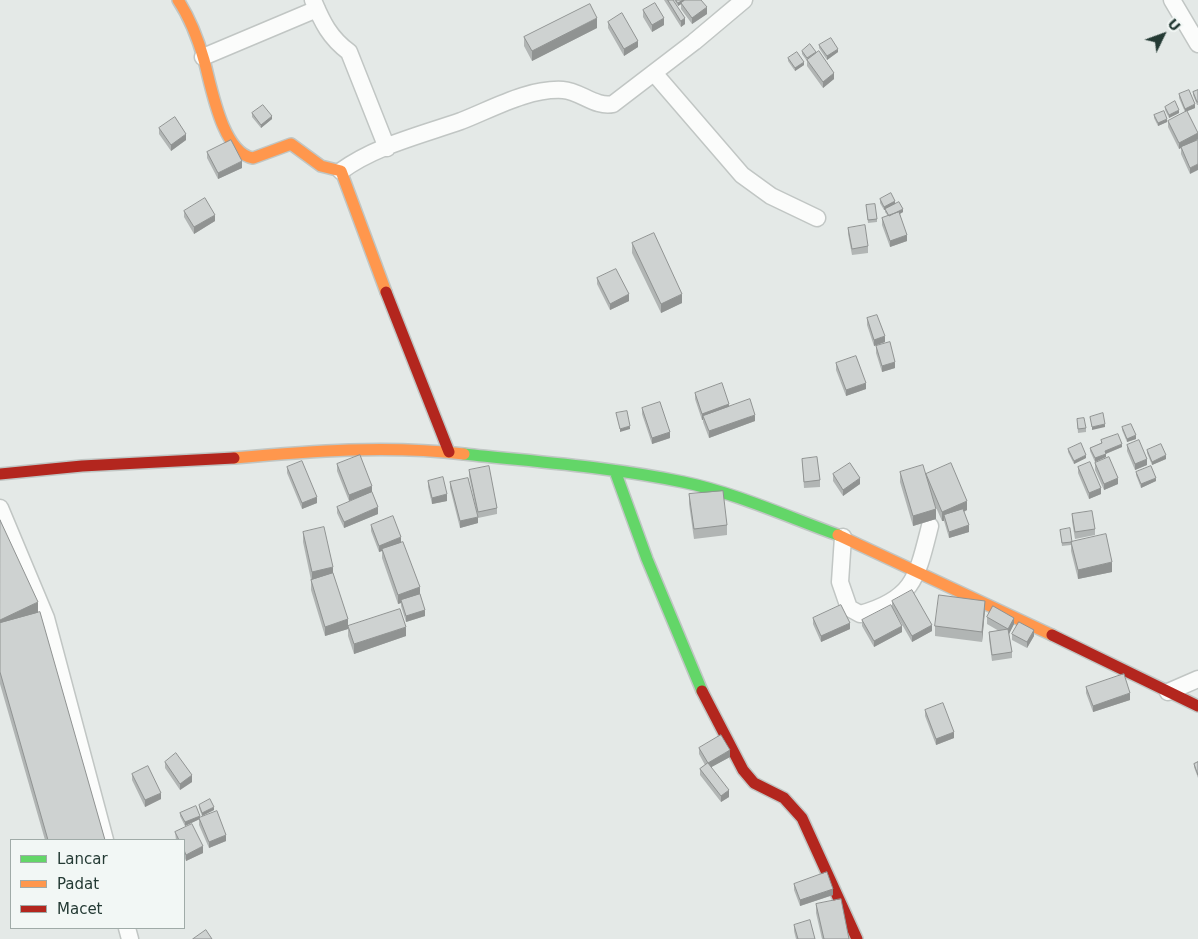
<!DOCTYPE html>
<style>
body{margin:0}
#map{position:relative;width:1198px;height:939px;overflow:hidden;background:#e4e9e7;font-family:"DejaVu Sans",sans-serif}
canvas{display:block}
.legend{position:absolute;left:10px;top:839px;width:175px;height:90px;box-sizing:border-box;background:#f2f7f5;border:1px solid #a0aba8;margin:0;padding:6px 9px;list-style:none;font-size:15px;color:#243a34}
.legend li{display:flex;align-items:center;gap:10px;height:25px}
.legend b{width:25px;border:1px solid #a0aba8}
.north{position:absolute;left:1138px;top:10px;width:50px;height:50px;-webkit-text-stroke:4px #f2f7f5;paint-order:stroke;rotate:48deg;font-size:14px;font-weight:700;line-height:20px;text-align:center;color:#243a34}
.north::after{content:'';display:block;margin:auto;width:18px;height:22px;background:#243a34;clip-path:polygon(50% 0,100% 100%,50% 72%,0 100%)}
</style>
<div id="map">
<canvas width="1198" height="939"></canvas>
<ul class="legend">
<li><b style="height:6px;background:#63d668"></b>Lancar</li>
<li><b style="height:6px;background:#ff974d"></b>Padat</li>
<li><b style="height:6px;background:#b3261e"></b>Macet</li>
</ul>
<div class="north">U</div>
</div>
<script>
const ctx = document.querySelector('canvas').getContext('2d');
ctx.lineJoin = 'round';
function stroke(path, color, width, dash) { ctx.strokeStyle = color; ctx.lineWidth = width; ctx.lineCap = dash ? 'butt' : 'round'; ctx.setLineDash(dash || []); ctx.stroke(path); }
function paint(path, color) { ctx.fillStyle = color; ctx.fill(path, 'evenodd'); }
const street = new Path2D(`
 M313 0C322 22 330 38 349 52L387 148
 M1172 0 1198 44
 M203 57 317 9
 M654 73 742 175 771 196 817 218
 M341 171C375 146 421 135 461 121 492 109 528 88 563 90 580 91 596 108 613 104L694 42 744 0
 M0 508 46 618 105 840
 M843 537 840 582 849 608 860 614C914 599 917 577 930 526
 M1168 692 1198 679
 M127 928 130 939`);
const fast = new Path2D(`
 M464 454C537 462 612 467 683 482 736 493 788 517 838 535
 M615 471 647 559 702 691`);
const slow = new Path2D(`
 M178 0C190 18 198 39 204 60 211 85 222 153 253 158L291 144 321 166 341 171 386 292
 M234 458C311 451 387 445 464 454
 M838 535 1052 635`);
const jam = new Path2D(`
 M386 292 449 452
 M0 474 82 466 234 458
 M1052 635 1198 706
 M702 691 743 770 754 783 784 798 802 818 857 939`);
stroke(street, '#c1c6c4', 19);
stroke(fast, '#c0c6c4', 14);
stroke(slow, '#c0c6c4', 14);
stroke(jam, '#c0c6c4', 14);
stroke(street, '#fbfcfb', 16);
stroke(fast, '#63d668', 11);
stroke(slow, '#ff974d', 11);
stroke(jam, '#b3261e', 11);
paint(new Path2D(`
 M664 0H673L685 24 681 27Z
 M674 0H701L707 14 692 24 681 9V4L678 6Z
 M643 10 664 25 652 32 643 17Z
 M608 22 638 47 624 56 608 28Z
 M597 28 532 61 524 46V37Z
 M819 45 838 52 827 60 819 48Z
 M802 51 816 53 834 79 823 88 807 66V61L802 54Z
 M788 58 804 65 795 71 788 61Z
 M1198 90V105H1197L1193 95V92Z
 M1179 94 1195 108 1185 112 1179 98Z
 M1165 107 1179 113 1169 118 1165 110Z
 M252 113 272 119 261 128 252 117Z
 M1154 115 1167 122 1158 126 1154 118Z
 M1168 121 1198 132 1190 174 1181 154V148L1179 149 1168 127Z
 M159 128 186 140 171 151 159 134Z
 M207 152 242 168 218 179 207 158Z
 M880 199 895 203 903 212 900 214 907 241 890 247 882 225V218L888 216 885 212V210H884L880 203Z
 M866 205 877 219V222L868 223Z
 M184 211 215 221 194 234 184 217Z
 M848 228 868 246V253L852 255 848 234Z
 M632 243 682 303 661 313 632 253Z
 M597 278 629 301 610 310 597 284Z
 M867 318 885 342 874 346 867 325Z
 M876 346 895 368 882 372 876 353Z
 M836 363 866 389 846 396 836 370Z
 M695 393 729 406 755 421 709 438 703 422V420H702L695 399Z
 M642 408 670 438 652 444 642 414Z
 M1077 419 1086 428V432L1078 433Z
 M1122 427 1136 439 1127 442 1122 430Z
 M1101 440 1122 447 1106 454V457L1095 462 1090 451V448L1101 443Z
 M1127 445 1147 465 1135 470 1127 451Z
 M1068 449 1086 458 1074 464 1068 452Z
 M1147 450 1166 459 1152 465 1147 453Z
 M802 459 820 480V487L804 488Z
 M1095 463 1118 484 1104 490 1095 470Z
 M337 464 372 492 349 501 337 471Z
 M287 467 317 503 302 509 287 473Z
 M1078 467 1101 494 1089 499 1078 473Z
 M469 470 497 508V514L478 518 469 476Z
 M900 472 926 476 967 510 964 512 969 532 949 538 944 521H942L934 503 936 519 913 526 900 482Z
 M1136 472 1156 481 1141 488 1136 475Z
 M833 474 860 484 843 496 833 481Z
 M428 481 447 501 432 504 428 487Z
 M450 482 478 523 460 528 450 488Z
 M689 494 727 525V535L694 539 689 504Z
 M337 507 378 514 344 528 337 513Z
 M1072 514 1095 529V535L1075 539 1072 521Z
 M0 520 38 613 105 840H45L0 684Z
 M371 525 401 542 420 594 425 616 406 622 401 606V603L398 604 382 558V551L379 552 371 531Z
 M1060 530 1072 542 1112 572 1078 579 1071 551V545L1062 546Z
 M303 532 333 574 348 626 406 636 354 654 348 636V629L325 636 311 590V580L303 542Z
 M892 601 932 631 912 642 892 607Z
 M985 610 982 642 935 636V626Z
 M987 617 1014 624 1009 634 1012 652V658L992 661 989 639V632L999 631 987 624Z
 M813 618 850 629 821 642 813 624Z
 M862 620 902 632 874 647 862 626Z
 M1012 634 1034 636 1027 648 1012 640Z
 M1086 687 1130 700 1093 712 1086 693Z
 M925 710 954 738 936 745 925 716Z
 M699 748 730 757 711 767 729 797 721 802 700 775V769L705 765 699 754Z
 M165 762 192 782 180 790 165 768Z
 M1198 762V778L1194 767V764Z
 M132 774 161 799 145 807 132 780Z
 M199 805 214 810 202 816 199 808Z
 M180 813 200 818 226 841 209 848 199 825V819L185 826 180 816Z
 M175 832 203 853 186 861 184 856V840H176Z
 M794 884 833 895 800 906 794 890Z
 M816 904 849 939H822L816 913Z
 M794 925 815 939H796L794 931Z`), '#b1b5b4');
paint(new Path2D(`
 M683 0H688L678 6V3Z
 M707 7V14L692 24V18Z
 M597 18V28L532 61V51Z
 M664 18V25L652 32V25Z
 M685 18V24L681 27V21Z
 M638 41V47L624 56V49Z
 M838 49V52L827 60V56Z
 M804 62V65L795 71V68Z
 M834 73V79L823 88V82Z
 M1195 104V108L1185 112V109Z
 M1179 110V113L1169 118V115Z
 M272 116V119L261 128V125Z
 M1167 119V122L1158 126V123Z
 M1198 133V139L1179 149V143Z
 M186 134V140L171 151V145Z
 M242 161V168L218 179V173Z
 M1198 164V170L1190 174V168Z
 M895 201V204L884 210V207Z
 M903 209V212L889 220V216Z
 M215 215V221L194 234V227Z
 M907 235V241L890 247V241Z
 M629 294V301L610 310V304Z
 M682 294V303L661 313V304Z
 M885 336V342L874 346V340Z
 M895 362V368L882 372V366Z
 M866 383V389L846 396V390Z
 M729 404V410L703 416V420H702V414Z
 M755 415V421L709 438V431Z
 M1105 424V427L1092 430V427Z
 M630 426V429L620 432V429Z
 M670 432V438L652 444V438Z
 M1136 435V439L1127 442V439Z
 M1122 444V447L1105 454V451Z
 M1106 454V457L1095 462V458Z
 M1086 455V458L1074 464V461Z
 M1166 455V459L1152 465V462Z
 M1147 459V465L1135 470V464Z
 M860 478V484L843 496V490Z
 M1118 478V484L1104 490V484Z
 M1156 478V481L1141 488V484Z
 M372 486V492L349 501V495Z
 M1101 488V494L1089 499V493Z
 M447 494V501L432 504V498Z
 M317 497V503L302 509V503Z
 M967 501V510L945 520 944 515V521H942V512Z
 M378 507V514L344 528V522Z
 M936 509V519L913 526V516Z
 M478 517V523L460 528V521Z
 M969 525V532L949 538V532Z
 M401 537V543L382 549V551L379 552V546Z
 M1112 562V572L1078 579V570Z
 M333 567V577L312 582V572Z
 M420 587V597L401 600V603L398 604V595Z
 M985 601V610L982 642V632Z
 M38 602V615L0 632V620Z
 M425 610V616L406 622V616Z
 M1014 618V624L1008 636V629Z
 M348 619V628V626V629L325 636V627Z
 M850 623V629L821 642V636Z
 M932 625V631L912 642V636Z
 M902 626V632L874 647V641Z
 M406 627V636L354 654V644Z
 M1034 630V636L1027 648V642Z
 M1130 693V700L1093 712V706Z
 M954 732V738L936 745V739Z
 M730 750V757L708 769V763Z
 M192 775V782L180 790V784Z
 M729 790V797L721 802V796Z
 M161 793V799L145 807V800Z
 M214 807V810L202 816V813Z
 M200 816V819L185 826V822Z
 M226 835V841L209 848V842Z
 M203 846V853L186 861V855Z
 M833 889V895L800 906V900Z`), '#909392');
const building = new Path2D(`
 M668 0H673L685 18 681 21Z
 M676 0H683L678 3Z
 M685 0H701L707 7 692 18 681 3Z
 M655 3 664 18 652 25 643 10Z
 M590 4 597 18 532 51 524 37Z
 M622 13 638 41 624 49 608 22Z
 M831 38 838 49 827 56 819 45Z
 M810 44 816 52 807 58 802 51Z
 M819 51 834 73 823 82 807 60Z
 M797 52 804 62 795 68 788 58Z
 M1189 90 1195 104 1185 109 1179 94Z
 M1198 90V102H1197L1193 92Z
 M1175 101 1179 110 1169 115 1165 107Z
 M263 105 272 116 261 125 252 113Z
 M1164 111 1167 119 1158 123 1154 115Z
 M1187 111 1198 133 1179 143 1168 121Z
 M175 117 186 134 171 145 159 128Z
 M231 140 242 161 218 173 207 152Z
 M1198 140V164L1190 168 1181 147Z
 M891 193 895 201 884 207 880 199Z
 M205 198 215 215 194 227 184 211Z
 M899 202 903 209 889 216 885 209Z
 M875 204 877 219 868 220 866 205Z
 M899 212 907 235 890 241 882 218Z
 M865 225 868 246 852 249 848 228Z
 M654 233 682 294 661 304 632 243Z
 M616 269 629 294 610 304 597 278Z
 M877 315 885 336 874 340 867 318Z
 M890 342 895 362 882 366 876 346Z
 M856 356 866 383 846 390 836 363Z
 M722 383 729 404 702 414 695 393Z
 M750 399 755 415 709 431 703 416Z
 M660 402 670 432 652 438 642 408Z
 M627 411 630 426 620 429 616 413Z
 M1103 413 1105 424 1092 427 1090 417Z
 M1084 418 1086 428 1078 429 1077 419Z
 M1131 424 1136 435 1127 439 1122 427Z
 M1118 434 1122 444 1105 451 1106 454 1095 458 1090 448 1102 443 1101 440Z
 M1139 440 1147 459 1135 464 1127 445Z
 M1081 443 1086 455 1074 461 1068 449Z
 M1161 444 1166 455 1152 462 1147 450Z
 M360 455 372 486 349 495 337 464Z
 M817 457 820 480 804 482 802 459Z
 M1109 457 1118 478 1104 484 1095 463Z
 M302 461 317 497 302 503 287 467Z
 M1090 462 1101 488 1089 493 1078 467Z
 M850 463 860 478 843 490 833 474Z
 M951 463 967 501 942 512 926 474Z
 M923 465 936 509 913 516 900 472Z
 M489 466 497 508 478 512 469 470Z
 M1151 466 1156 478 1141 484 1136 472Z
 M443 477 447 494 432 498 428 481Z
 M468 478 478 517 460 521 450 482Z
 M723 491 727 525 694 529 689 494Z
 M372 492 378 507 344 522 337 507Z
 M963 509 969 525 949 532 944 515Z
 M1092 511 1095 529 1075 532 1072 514Z
 M393 516 401 537 379 546 371 525Z
 M0 520 38 602 0 620Z
 M324 527 333 567 312 572 303 532Z
 M1070 528 1072 542 1062 543 1060 530Z
 M1106 534 1112 562 1078 570 1071 542Z
 M403 542 420 587 398 595 382 549Z
 M333 573 348 619 325 627 311 580Z
 M912 590 932 625 912 636 892 601Z
 M420 594 425 610 406 616 401 600Z
 M939 595 985 601 982 632 935 626Z
 M841 605 850 623 821 636 813 618Z
 M891 605 902 626 874 641 862 620Z
 M993 606 1014 618 1008 629 1012 652 992 655 989 632 1008 629 987 617Z
 M400 609 406 627 354 644 348 626Z
 M40 612 105 840H48L0 672V623Z
 M1019 622 1034 630 1027 642 1012 634Z
 M1124 674 1130 693 1093 706 1086 687Z
 M943 703 954 732 936 739 925 710Z
 M721 735 730 750 708 763 699 748Z
 M176 753 192 775 180 784 165 762Z
 M1198 762V775L1194 764Z
 M708 763 729 790 721 796 700 769Z
 M148 766 161 793 145 800 132 774Z
 M210 799 214 807 202 813 199 805Z
 M196 806 200 816 185 822 180 813Z
 M217 811 226 835 209 842 199 818Z
 M192 824 203 846 186 855 184 850V840H179L175 832Z
 M827 872 833 889 800 900 794 884Z
 M841 899 849 939H824L816 904Z
 M810 920 815 939H798L794 925Z
 M206 930 212 939H193Z`);
paint(building, '#ced2d1');
stroke(building, '#909392', 1);
</script>
